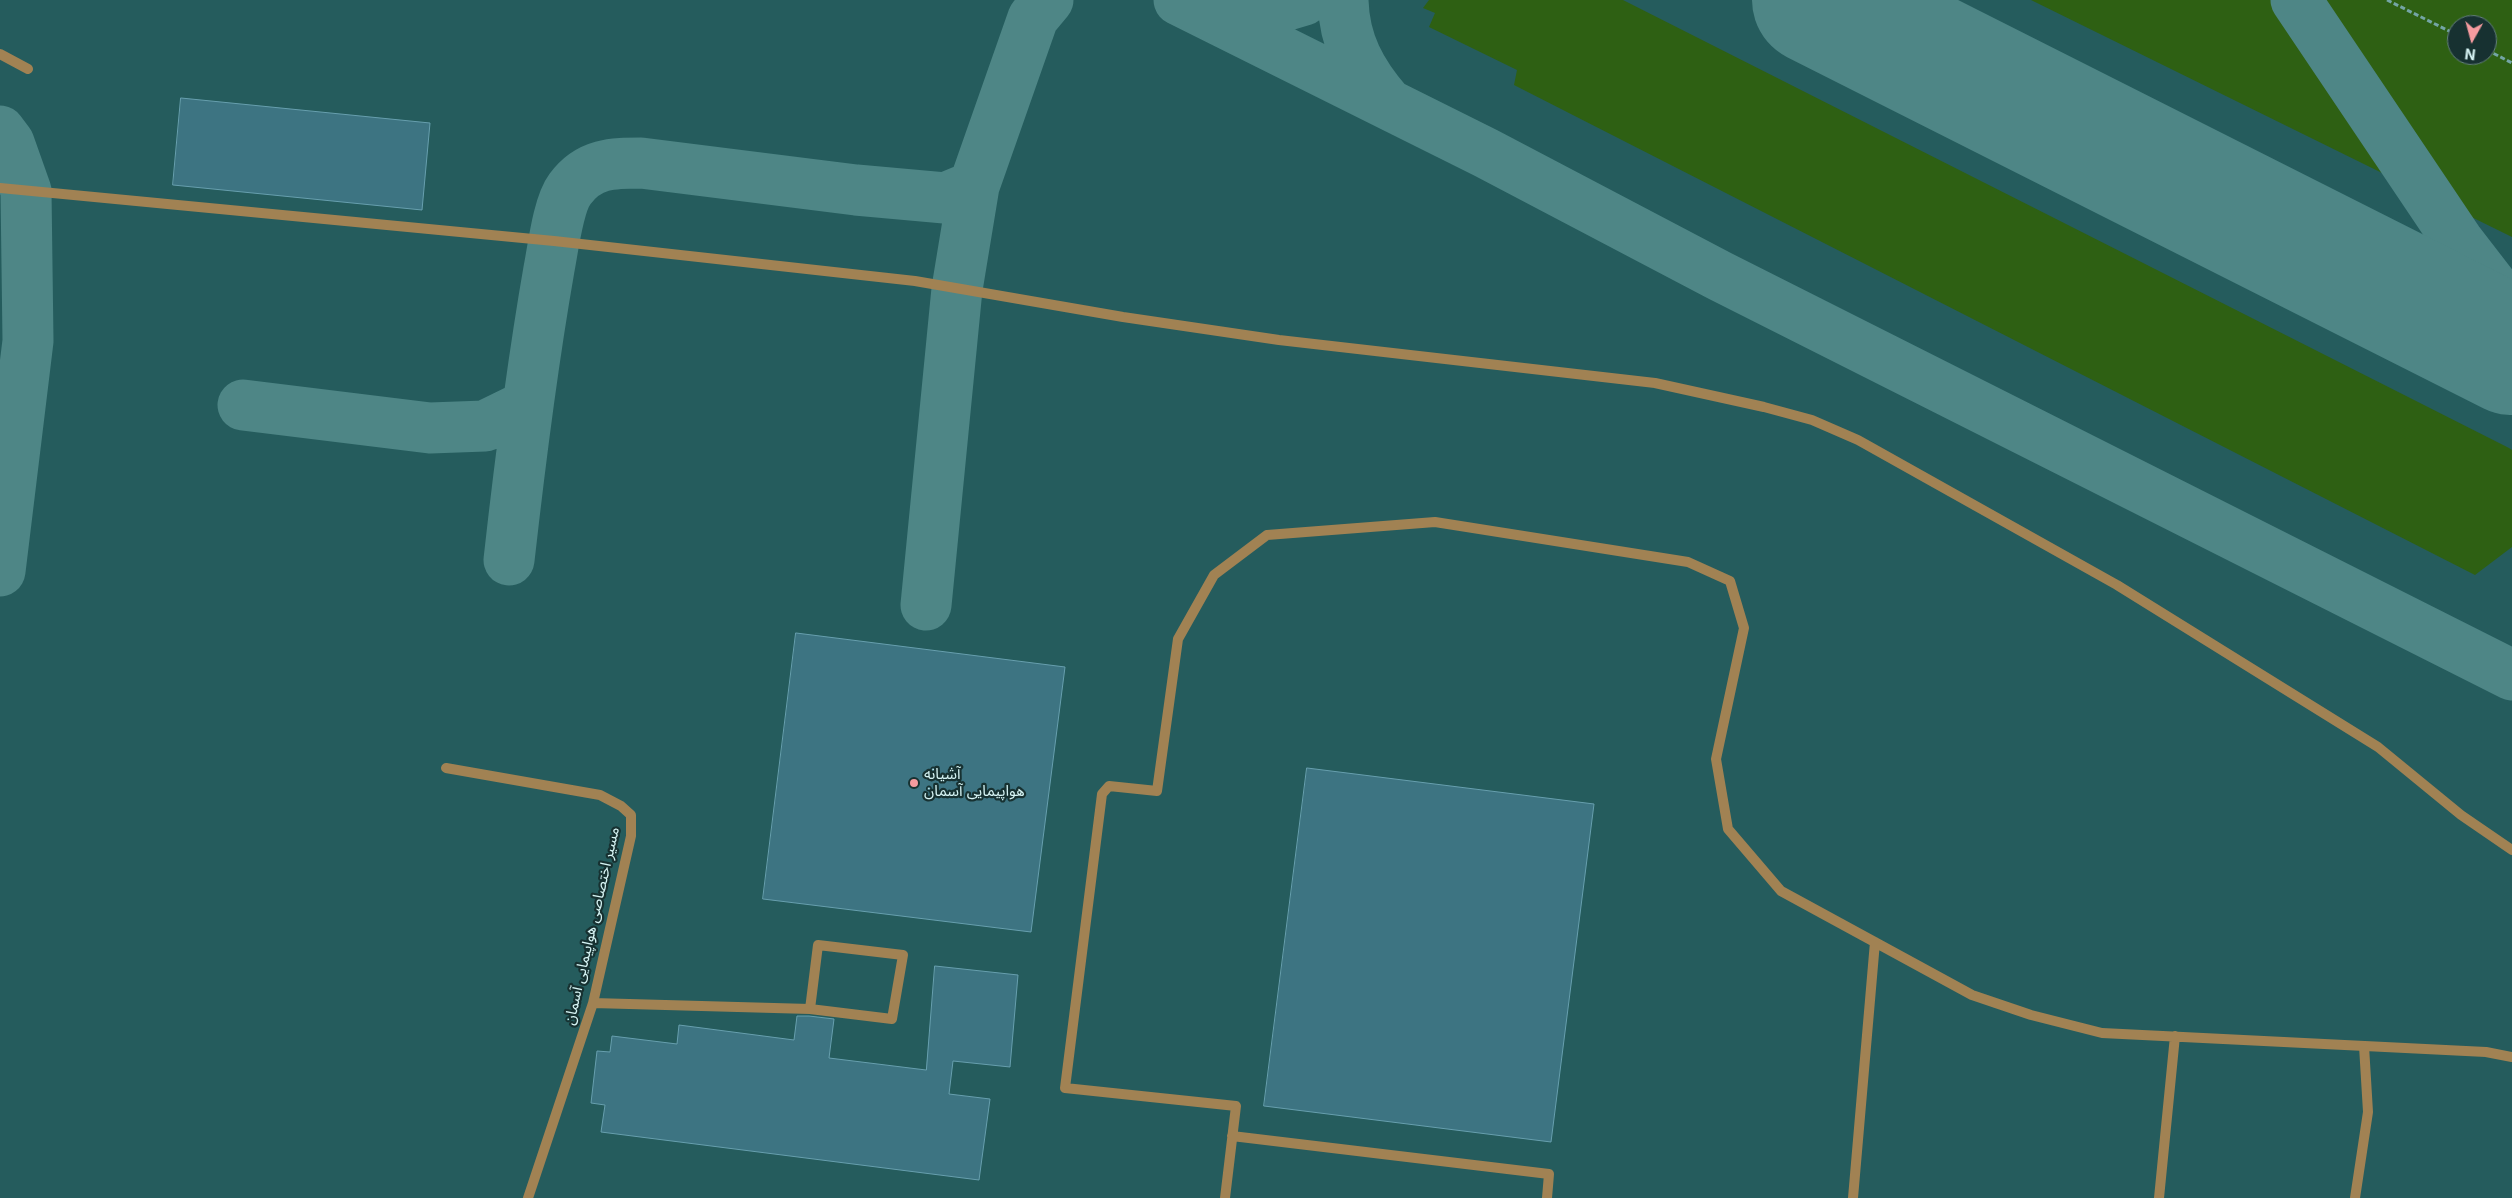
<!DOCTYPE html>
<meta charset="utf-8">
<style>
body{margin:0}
#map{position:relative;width:2512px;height:1198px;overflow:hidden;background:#0c5051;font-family:Inter,sans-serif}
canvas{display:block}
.north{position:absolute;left:2447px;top:15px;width:50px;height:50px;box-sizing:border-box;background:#173131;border:1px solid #647f7f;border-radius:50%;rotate:187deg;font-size:14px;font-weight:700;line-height:20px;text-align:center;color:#d7f5f5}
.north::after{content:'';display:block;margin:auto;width:18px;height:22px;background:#f59b9f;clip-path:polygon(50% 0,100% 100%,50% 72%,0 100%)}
</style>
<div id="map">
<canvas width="2512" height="1198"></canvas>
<div class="north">N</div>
</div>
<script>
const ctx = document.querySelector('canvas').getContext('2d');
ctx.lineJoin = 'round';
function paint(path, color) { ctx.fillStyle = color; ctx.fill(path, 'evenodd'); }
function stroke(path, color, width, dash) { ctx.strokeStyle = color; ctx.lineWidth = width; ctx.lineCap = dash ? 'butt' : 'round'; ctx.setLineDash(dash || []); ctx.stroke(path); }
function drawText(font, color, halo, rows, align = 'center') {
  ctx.font = font + ' Inter,"Noto Sans Arabic",sans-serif'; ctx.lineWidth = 4.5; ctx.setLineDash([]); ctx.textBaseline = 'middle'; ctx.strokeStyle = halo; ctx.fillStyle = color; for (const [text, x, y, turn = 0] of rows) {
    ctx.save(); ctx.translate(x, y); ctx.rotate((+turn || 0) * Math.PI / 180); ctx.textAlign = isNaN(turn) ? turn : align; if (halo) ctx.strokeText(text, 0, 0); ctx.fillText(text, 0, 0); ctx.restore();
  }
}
paint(new Path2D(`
 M0 0H2512V1198H0ZM2457 25H2487V55H2457Z`), '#255c5d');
paint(new Path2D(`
 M1429 0H1623L2509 448 2512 450V547L2475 575 1514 85 1517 70 1429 27 1435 13 1423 8Z
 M2031 0H2512V237ZM2457 25H2487V55H2457Z`), '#2e6013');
stroke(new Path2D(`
 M1179 0 1486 153 1720 276 2512 675
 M1343 0C1344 42 1361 73 1388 104
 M2296 0 2458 241 2512 311
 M1214 17 1257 14 1304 0
 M0 131 9 143 26 191 28 341 0 571
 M243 405 430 428 485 426 528 405
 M509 560C520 462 532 366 549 269 553 249 558 205 570 189 589 163 613 163 641 163L856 190 945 198 974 186 1033 18 1048 0
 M926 605 957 289 974 186`), '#4e8686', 51);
stroke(new Path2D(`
 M1816 0 2512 351`), '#4e8686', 128);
const building = new Path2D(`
 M181 98 430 123 422 210 173 185Z
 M796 633 1065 667 1031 932 763 899Z
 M1307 768 1594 804 1551 1142 1264 1106Z
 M935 966 1018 975 1010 1067 953 1061 949 1094 990 1099 979 1180 601 1132 605 1105 591 1103 597 1051 610 1052 612 1036 677 1044 679 1025 794 1040 797 1016H809L834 1019 829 1058 926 1070Z`);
paint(building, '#3d7482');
stroke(building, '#679fae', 1);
stroke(new Path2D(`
 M2387 0 2457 35
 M2487 50 2512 63`), '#74a5a5', 3, [5, 2.5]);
stroke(new Path2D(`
 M0 54 28 69
 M0 188 554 241 915 281 1123 317 1279 340 1655 383 1764 407 1812 420 1858 440 2117 585 2378 747 2461 815 2512 850
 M446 768 600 795 621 806 631 815V836L593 1003 528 1198
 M593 1003 810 1009 892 1019 903 955 818 945 810 1009
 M1232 1136 1549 1174 1547 1198
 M1225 1198 1236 1106 1065 1088 1102 794 1109 786 1157 791 1178 639 1214 575 1267 535 1435 522 1688 562 1730 581 1744 628 1716 759 1728 829 1781 891 1972 995 2031 1015 2102 1033 2486 1052 2512 1057
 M1853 1198 1875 942
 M2159 1198 2175 1036
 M2355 1198 2368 1112 2364 1046`), '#a18253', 10);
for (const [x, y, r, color] of [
 [914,783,5,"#f59b9f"]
]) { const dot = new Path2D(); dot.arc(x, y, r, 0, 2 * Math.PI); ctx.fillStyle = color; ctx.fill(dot); stroke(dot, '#173131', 2); }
drawText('15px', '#d7f5f5', '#173131', [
 ["آشیانه",924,774],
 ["هواپیمایی آسمان",924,791]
], 'left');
drawText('15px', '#d7f5f5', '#173131', [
 ["مسیر اختصاصی هواپیمایی آسمان",592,926,-77]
]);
</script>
